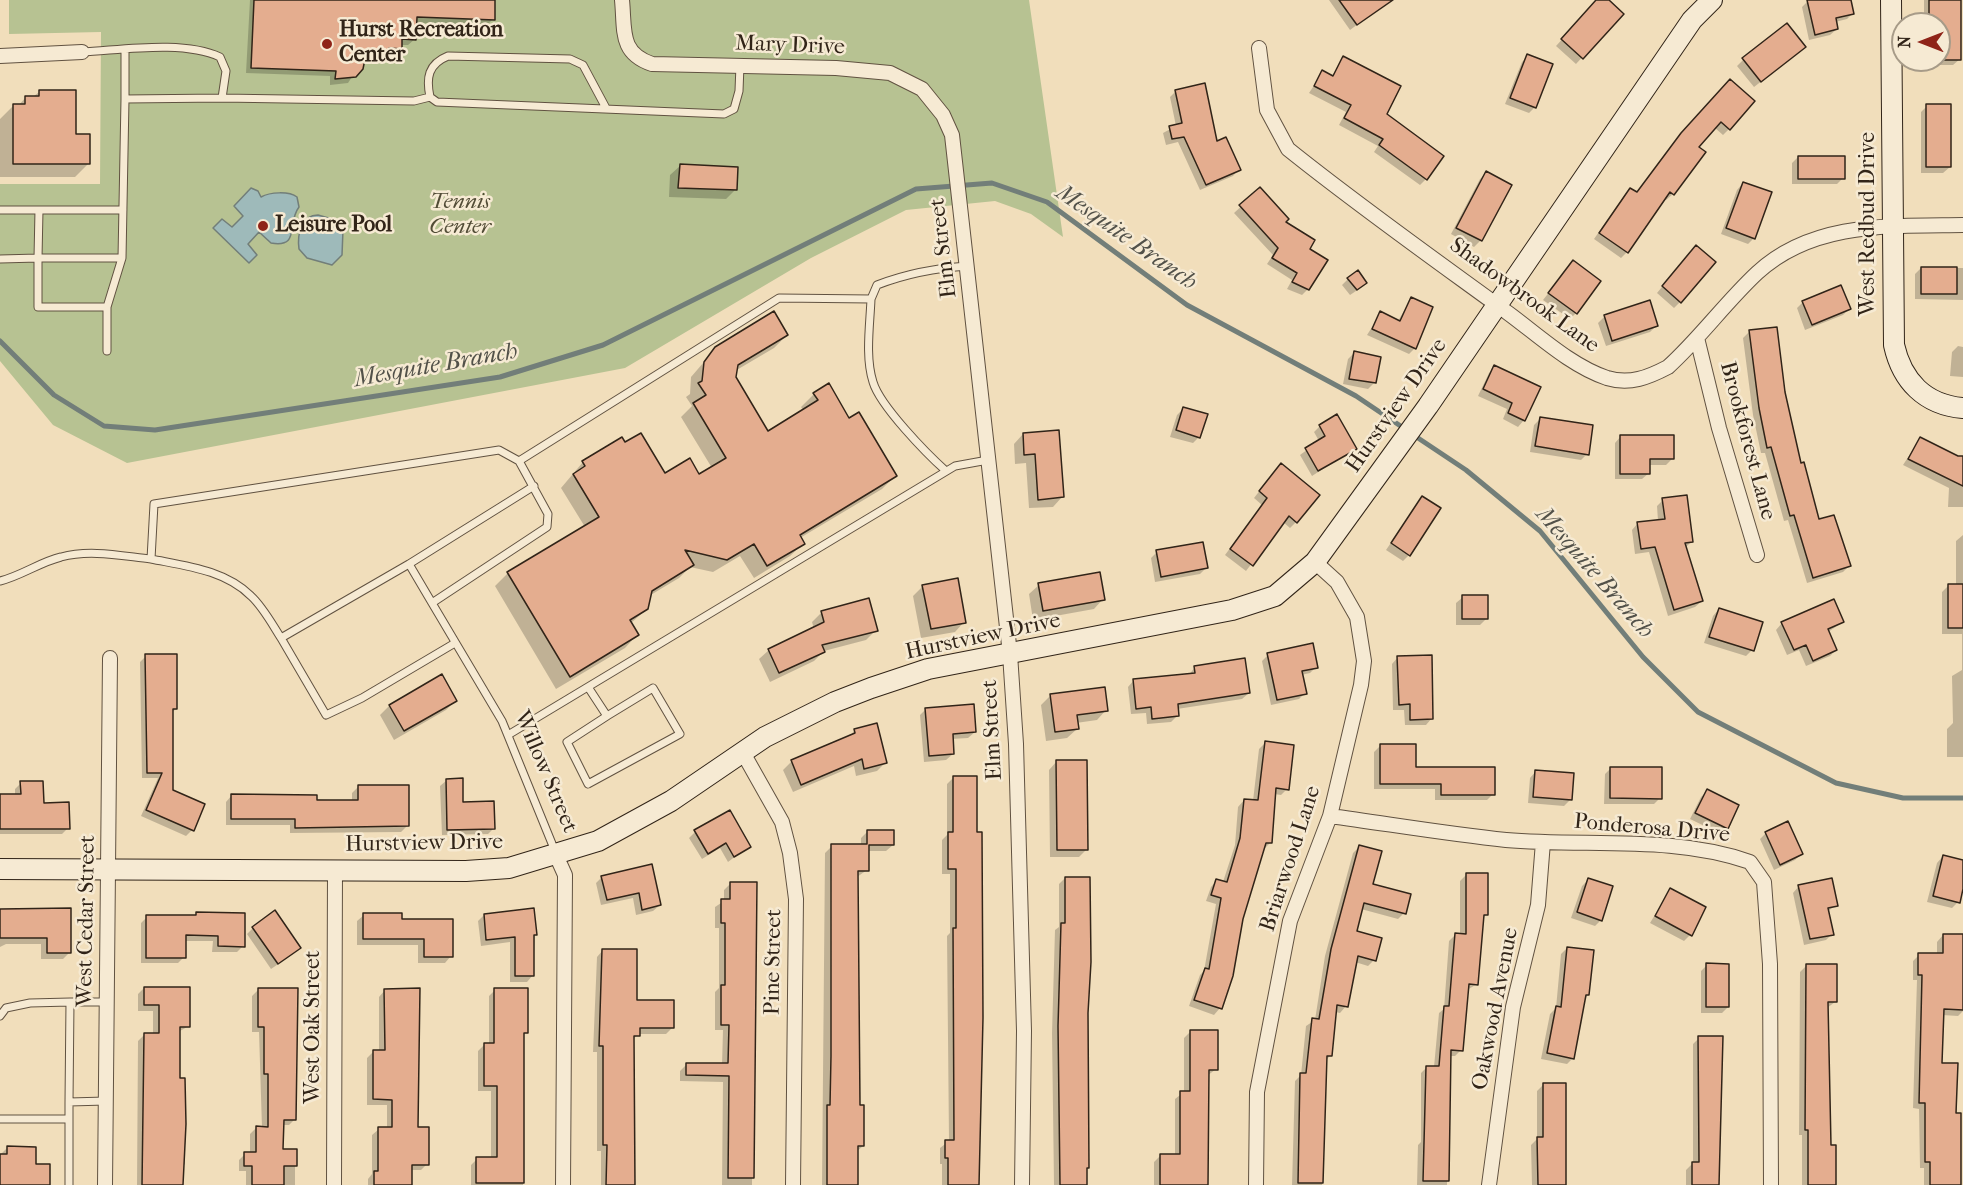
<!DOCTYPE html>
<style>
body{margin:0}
#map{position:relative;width:1963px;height:1185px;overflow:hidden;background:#f1debb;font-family:"IM FELL French Canon",serif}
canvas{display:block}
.north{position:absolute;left:1891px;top:12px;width:60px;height:60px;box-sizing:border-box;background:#f6ead3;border:2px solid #a79b88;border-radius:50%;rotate:270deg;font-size:16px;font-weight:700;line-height:24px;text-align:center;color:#312418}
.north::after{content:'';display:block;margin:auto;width:21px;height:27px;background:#8f2418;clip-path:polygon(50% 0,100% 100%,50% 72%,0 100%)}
</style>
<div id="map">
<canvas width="1963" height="1185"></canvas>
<div class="north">N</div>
</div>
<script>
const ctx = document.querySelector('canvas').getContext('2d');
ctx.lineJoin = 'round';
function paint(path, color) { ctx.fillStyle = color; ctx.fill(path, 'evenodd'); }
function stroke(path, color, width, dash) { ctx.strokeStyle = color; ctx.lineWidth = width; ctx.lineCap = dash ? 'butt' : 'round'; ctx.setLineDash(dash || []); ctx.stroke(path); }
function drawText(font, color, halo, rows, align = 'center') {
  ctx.font = font + ' "IM FELL French Canon",serif'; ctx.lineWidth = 5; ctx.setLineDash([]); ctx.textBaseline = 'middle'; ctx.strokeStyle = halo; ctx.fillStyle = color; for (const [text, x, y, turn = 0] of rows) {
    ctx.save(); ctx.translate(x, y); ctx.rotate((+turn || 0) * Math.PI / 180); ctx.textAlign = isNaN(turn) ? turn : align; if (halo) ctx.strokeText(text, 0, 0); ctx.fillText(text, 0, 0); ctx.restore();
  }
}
paint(new Path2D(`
 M9 0H1029L1063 237 1031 214 995 201 906 210 811 258 625 368 127 463 53 425 0 361V184H100L101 32 9 34Z`), '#b7c292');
const water = new Path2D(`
 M251 188 258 191 261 197C270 192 289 191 297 197L299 207C286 224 301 248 271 243L259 232 248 244 257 255 249 263 213 228 222 219 232 227 243 216 234 206Z
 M318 215 339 221 343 230 342 255 332 265 307 258 299 249C297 235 301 215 318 215Z`);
paint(water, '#9ebaba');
stroke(water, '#727e79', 1.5);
paint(new Path2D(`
 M250 0H494L493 19 487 25 415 23V39L408 45H400L394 54H387L381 60H363L348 83 330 85V76L246 73Z
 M1329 0H1388L1389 1 1350 30Z
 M1598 0H1607L1622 14 1576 64 1556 46Z
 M1850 0 1853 13 1847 19 1835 22 1837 29 1830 35 1809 40 1802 7 1808 1Z
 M1924 0H1960V59L1953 65H1924V60H1939V24H1924Z
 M1798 53 1754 87 1737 66 1743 60Z
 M1528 56 1535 107 1529 113 1505 104 1522 62Z
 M1344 58 1385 114 1426 179 1420 185 1374 152 1378 146 1339 125 1346 112 1309 93 1323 72 1331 77Z
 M1724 88 1729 129 1723 135 1715 128 1697 147 1703 152 1673 194 1666 200 1664 198 1627 252 1621 258 1594 239 1624 196 1630 190 1636 194 1675 141Z
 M1176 91 1239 169 1233 176 1200 190 1178 142 1166 145 1163 133 1176 126 1170 97Z
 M39 92 75 136 88 164 75 177H0V119L13 106H18L26 97H33Z
 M1927 106 1950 167 1943 173H1921V112Z
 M1798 157 1843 178 1837 184H1792V163Z
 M680 166 735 190 726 199 669 197 670 175Z
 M1486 173 1510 186 1480 241 1474 247 1451 234 1480 179Z
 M1743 183 1754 238 1748 244 1721 234 1737 190Z
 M1260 189 1283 223 1308 250V289L1302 295 1287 289 1292 280 1267 264 1273 255 1234 213Z
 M1690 253 1680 302 1674 308 1657 293Z
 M1573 262 1576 313 1570 319 1543 300Z
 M1921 268H1963V300L1915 299V274Z
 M1348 279 1359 289 1350 295 1342 285Z
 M1411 299 1415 348 1409 354 1367 335 1381 313 1398 321Z
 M1803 302 1849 309 1843 315 1805 330 1797 308Z
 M1605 316 1656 326 1650 332 1606 346 1598 323Z
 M1749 332 1784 392 1800 465 1818 521 1849 566 1843 572 1807 583 1788 520 1784 521 1765 453H1761L1753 415 1743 338Z
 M787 335 774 348 735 371 734 377 767 433 804 411 801 407 814 394 849 420 895 476 882 489 800 538 803 544 790 556 754 578 740 556 713 572 690 567 679 578 649 596 647 609 631 623 637 635 625 648 556 689 495 586 508 573 585 527 561 488 583 462 621 439 665 475 699 476 712 468 681 417 692 406 686 397 690 394 691 377 716 348Z
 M1958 346 1963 347V377L1950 376 1952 352Z
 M1354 353 1374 383 1368 389 1343 384 1348 359Z
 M1495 367 1524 420 1518 427 1503 419 1507 409 1478 396 1489 373Z
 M1183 409 1199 437 1193 443 1170 437 1177 415Z
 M1540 419 1587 454 1581 460 1530 452 1534 425Z
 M1320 426 1355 448 1312 476 1300 455 1319 441 1314 432Z
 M1023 434 1062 497 1053 507 1029 508 1026 463 1015 464 1014 444Z
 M1621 436 1672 459 1666 465H1649V473L1642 479H1615V443Z
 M1920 439 1957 458H1963V507H1948L1949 488 1903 465Z
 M1275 471 1296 522 1290 528 1283 522 1246 571 1225 555 1262 505 1254 498Z
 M1422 497 1409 555 1403 561 1386 550Z
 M1663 500 1691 542 1685 548 1702 601 1695 607 1668 616 1649 552 1635 554 1632 530 1638 523 1658 521 1657 506Z
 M1963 535V757H1947V729L1953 723 1952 676 1962 670V634H1942V592L1948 586H1956V541Z
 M1157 552 1206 568 1200 574 1155 582 1151 558Z
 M1039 585 1103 599 1094 609 1033 620 1029 594Z
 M923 586 964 622 955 632 921 638 913 596Z
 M1463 597 1486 619 1480 625H1456V603Z
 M1719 609 1752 650 1746 656 1704 643 1713 616Z
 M822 612 876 630 866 640 824 651 814 661 770 682 759 659 769 650 814 629 812 622Z
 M1843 622 1828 632 1836 650 1830 656 1806 666 1799 650 1787 655 1776 630 1782 623Z
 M1268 655 1316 667 1310 673 1301 675 1305 693 1299 699 1271 705 1262 661Z
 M146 656 176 709 171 713V791L192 830 186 836 141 816 158 778H142L140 662Z
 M1398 657 1432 718 1426 725H1405L1404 710H1393L1392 664Z
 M1195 667 1249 693 1242 699 1177 709V716L1171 722 1147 724 1146 713 1131 714 1128 687 1134 680 1189 675Z
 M1051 695 1106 710 1097 720 1076 723 1077 729 1067 738 1046 741 1041 705Z
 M455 701 446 710 394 740 380 715 389 706Z
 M926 709 975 732 968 738 951 739 953 754 946 760 924 762 920 715Z
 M855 730 885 763 877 771 856 776 854 766 793 792 783 770 792 761 848 738Z
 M1265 743 1287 789 1281 795 1274 794 1270 843 1264 849 1242 919 1220 1008 1214 1015 1189 1006 1200 975 1204 971 1216 904 1206 901 1211 887 1217 880 1223 882 1235 845 1238 807 1244 800 1253 801 1259 749Z
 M1380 746 1414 769 1493 794 1487 800H1435V789H1374V752Z
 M1057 761 1087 849 1079 857H1050L1049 770Z
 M1611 768 1660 798 1654 804H1604L1605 774Z
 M1536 771 1570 800 1564 806 1528 803 1530 778Z
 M953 778 976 834 978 1185H942V1164H940V1148L949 1141 947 936 950 933V874H942V840L947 835V784Z
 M447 780 462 804 494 828 488 834 442 835 440 786Z
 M21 783 68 828 62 834H0V795H15V789Z
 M358 787 407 826 401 832 290 833V825H226V802L232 795 352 801V793Z
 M1707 791 1727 828 1721 834 1690 819 1701 797Z
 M868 831 893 845 886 851H867V870L857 877 858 1107 863 1146 856 1152V1185H822L825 853 832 846H861V838Z
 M695 832 749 846 728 862 720 848 702 859 689 838Z
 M1766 833 1801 854 1795 860 1774 870 1760 839Z
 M1359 847 1371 886 1404 913 1398 919 1361 909 1355 932 1374 960 1368 966 1355 962 1346 1006 1340 1013 1335 1012 1330 1056 1325 1061 1322 1185H1292L1295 1081 1301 1075 1306 1026 1315 1020 1325 956 1353 853Z
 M1943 856 1963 861V883L1958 902 1952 908 1927 902 1937 863Z
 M651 866 660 905 653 911 636 915 633 898 601 905 596 883 602 877Z
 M1466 875 1486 915 1482 919 1477 984 1467 990 1461 1050 1455 1056H1449L1447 1185H1417L1418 1145 1421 1142V1073L1427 1067H1434L1439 1013 1444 1009 1449 941 1455 935H1460V881Z
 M1065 878 1086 1013 1088 1168 1085 1170V1185H1054L1052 1033 1055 930 1059 927V884Z
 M1588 880 1601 920 1595 926 1571 918 1582 886Z
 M730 884H755L752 1185H722L723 1082 680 1081V1071L687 1064 722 1065 723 1030H715V992L719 988V928H715V907L724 901V890Z
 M1799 886 1836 905 1827 912 1832 934 1826 940 1804 945 1793 893Z
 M1670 890 1690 935 1684 941 1650 923Z
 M69 910V953L63 959H41V944H6L0 947V911Z
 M243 914V946L237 952H212L213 941H184V957L178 963H141V923L147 917Z
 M364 915 401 921 451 956 445 963H418V945H357V921Z
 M484 915 535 934 533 975 527 982H510V942L481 946 478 921Z
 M253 928 293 954 271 969 247 934Z
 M1943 935H1963V1011L1958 1016 1942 1015 1940 1064 1956 1065 1958 1185H1924V1168H1920L1919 1109 1913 1108 1917 980H1913V961L1919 955H1937V942Z
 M1567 948 1588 995 1584 999 1573 1058 1567 1064 1541 1059 1550 1014 1556 1008 1561 954Z
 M603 950 636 1001 673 1027 666 1034H638L632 1041 633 1185H601V1151H597V1052H593L597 957Z
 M1707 965 1728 1007 1722 1013H1701V971Z
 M1806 966 1835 1002 1827 1008 1829 1147 1835 1185H1802V1135H1799L1800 972Z
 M144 988 189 1026 178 1032V1079H184L185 1164 182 1167V1185H137L138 1041 144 1035H153V1011H138V994Z
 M259 989 295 1119 289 1125H282V1150H295V1185H246V1171H239V1160L245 1154H250V1134L256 1128H262L259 1032H252V996Z
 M385 990 416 1129 427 1164 421 1170H411V1185H368V1179L372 1174V1135L379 1129H387V1105H367V1058L374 1051H379V997Z
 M495 990 526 1032 523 1036V1185H471V1165L477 1159H491V1091H478V1051L484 1045H489V996Z
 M1191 1031 1216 1069 1207 1076 1206 1185H1154V1162L1160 1156H1175V1099L1184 1092V1038Z
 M1699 1038 1718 1185H1686V1170L1693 1163V1044Z
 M1543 1085 1564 1185H1532L1531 1145 1537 1139V1091Z
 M7 1148 35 1165 48 1185H0V1155Z`), '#0003');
stroke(new Path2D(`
 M0 341 54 395 104 426 155 430 500 377 603 345 916 189 992 183 1047 202 1187 305 1356 396 1405 429
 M1412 434 1466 470 1540 531 1643 657 1698 712 1836 783 1903 798H1963`), '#727e79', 5);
const building = new Path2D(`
 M254 0H495V20L417 17 416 40 402 39V49L389 48 388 55 366 54 363 69 356 77 335 79 336 71 251 68Z
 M1339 0H1393L1357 25Z
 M1596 0H1609L1624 14 1583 59 1561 39Z
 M1807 0H1851L1854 14 1836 18 1838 29 1815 35Z
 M1929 0H1961V60H1939V20H1929Z
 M1787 23 1806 47 1761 82 1742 58Z
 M1527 54 1553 64 1536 108 1510 98Z
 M1343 56 1401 86 1387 114 1444 156 1427 180 1379 145 1383 139 1344 118 1351 105 1314 86 1322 70 1333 76Z
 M1730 79 1755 101 1730 130 1721 122 1699 147 1706 152 1674 195 1670 192 1628 253 1599 233 1630 188 1637 192 1681 133Z
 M1205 83 1217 141 1226 137 1241 170 1206 185 1184 137 1172 139 1169 126 1182 123 1175 90Z
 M39 90H76V134H90V164H13V104H25V96H39Z
 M1926 104H1951V167H1926Z
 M1798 156H1845V179H1798Z
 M680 164 738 167 737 190 678 188Z
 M1486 171 1512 185 1482 241 1456 228Z
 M1743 182 1772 192 1755 239 1726 228Z
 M1260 187 1289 219 1286 222 1315 240 1310 249 1328 260 1309 290 1292 282 1297 273 1272 258 1278 248 1239 205Z
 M1696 245 1716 262 1681 303 1662 286Z
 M1573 260 1601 281 1577 314 1548 293Z
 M1921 267H1957V294H1921Z
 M1358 270 1367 283 1357 290 1347 278Z
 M1841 285 1851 309 1812 325 1802 301Z
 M1411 297 1433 307 1416 349 1372 329 1380 311 1400 321Z
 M1650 300 1658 326 1612 341 1604 315Z
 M774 311 788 335 738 365 736 377 768 431 818 400 813 393 829 383 849 418 859 412 897 476 800 535 805 544 767 566 754 544 727 560 685 550 694 565 652 591 648 609 630 620 639 635 570 677 507 572 599 517 573 474 585 466 582 461 622 437 625 442 641 433 665 473 690 458 699 474 726 458 693 403 706 395 698 383 702 381 704 362 715 347Z
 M1777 327 1785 392 1801 463 1804 462 1819 519 1834 515 1851 566 1813 578 1794 515 1790 516 1771 447 1767 448 1759 408 1749 330Z
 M1354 351 1381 357 1376 383 1349 379Z
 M1494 365 1541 387 1525 421 1508 413 1512 403 1483 389Z
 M1183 407 1208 414 1200 438 1176 430Z
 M1337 414 1357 449 1318 471 1305 448 1325 436 1319 425Z
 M1540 417 1593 425 1589 455 1535 446Z
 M1059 430 1064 497 1038 500 1035 454 1024 455 1023 433Z
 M1620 435H1674V459H1650V474H1620Z
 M1920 437 1958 456H1963V486L1908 459Z
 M1281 463 1320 495 1297 523 1289 516 1253 566 1230 549 1267 498 1259 491Z
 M1687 495 1693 542 1685 543 1703 601 1674 610 1655 547 1641 549 1637 522 1665 519 1662 498Z
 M1422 496 1441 508 1410 556 1391 543Z
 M1203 542 1208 568 1161 577 1156 550Z
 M1100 572 1105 600 1043 611 1038 583Z
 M958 578 966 623 931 629 922 585Z
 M1948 584H1963V628H1948Z
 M1462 595H1488V619H1462Z
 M869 598 878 631 822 645 825 652 779 673 768 649 824 622 821 611Z
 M1834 599 1844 622 1828 629 1837 650 1813 661 1806 645 1794 650 1781 622Z
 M1719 608 1763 622 1754 651 1709 637Z
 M1313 643 1318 668 1302 671 1307 694 1277 700 1267 653Z
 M145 654H177V709H173V790L205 804 194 831 146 810 162 773H147Z
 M1432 655 1433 719 1410 720V704L1399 705 1397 656Z
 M1245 658 1250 693 1178 704 1179 716 1152 719 1151 707 1136 709 1133 679 1195 673 1194 666Z
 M442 674 457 701 404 731 389 705Z
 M1105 687 1108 711 1077 715 1079 729 1055 732 1050 694Z
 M974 704 976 732 953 734 954 754 929 756 925 708Z
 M877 723 887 763 864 769 862 759 801 785 791 760 855 733 854 729Z
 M1265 741 1294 745 1289 790 1276 788 1272 843H1266L1243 919 1233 976 1222 1009 1194 1000 1205 968 1209 969 1221 898 1211 895 1216 879 1227 882 1240 838 1244 799 1258 800Z
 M1380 744H1416V767H1495V795H1441V784H1380Z
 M1056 760H1087L1088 850H1057Z
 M1610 767H1662V799L1610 798Z
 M1535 770 1574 773 1572 800 1533 797Z
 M953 776H977V832H982L983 1018 979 1185H948V1158H945V1140H954L953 928H956V869H948V832H953Z
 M463 778V802L494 801 495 829 447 830 446 779Z
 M20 781H43L44 803 69 802 70 829H0V794H21Z
 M358 785H409V826L295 828V819H231V794L317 795V800H358Z
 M1707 789 1739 805 1728 829 1695 813Z
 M730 810 751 847 734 857 726 843 708 854 694 830Z
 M1788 821 1803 854 1780 865 1765 832Z
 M867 830H894V845H869V871H858L860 1105H864V1146H858V1185H827V1105H830L831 1056V844H867Z
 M1359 845 1382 851 1373 884 1411 894 1406 914 1364 903 1357 931 1382 938 1376 961 1358 956 1348 1007 1337 1005 1332 1056H1327L1323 1183H1298L1300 1073H1306L1312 1018 1319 1019 1331 949Z
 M1943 855 1963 860V889L1960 903 1933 896Z
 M652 864 661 905 642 910 639 893 607 900 601 876Z
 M1466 873H1488V915H1484L1478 985 1469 984 1463 1051 1451 1050 1449 1181H1423L1426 1066H1439L1444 1006H1449L1455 933 1466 934Z
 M1065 877H1090L1091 962 1088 1013 1089 1168H1087V1185H1060L1058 1026 1061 923H1065Z
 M1588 878 1613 886 1602 921 1577 912Z
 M1832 878 1838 906 1828 908 1834 935 1810 939 1798 885Z
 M730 882H757L754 1178H728L729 1076 686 1075V1063H728L729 1025H721V985H725V923H721V899H730Z
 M1670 888 1706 907 1692 936 1655 916Z
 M71 908V953H47V938H0V909Z
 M534 908 537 935H534V976H515V937L486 940 484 914Z
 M275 910 301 948 278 964 252 927Z
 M196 912 245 913V947L218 946V936L186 935V958H146V915H196Z
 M363 913H402V919H453V957H424V939H363Z
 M1943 934H1963V1010L1944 1009 1942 1063H1958L1956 1113H1961V1185H1930V1162H1925V1103H1919L1922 975H1918V953H1943Z
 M1567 947 1594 950 1589 995H1586L1574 1059 1547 1053 1556 1006 1561 1007Z
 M602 949H637V1000H674V1028H640V1036H634L635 1185H606L607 1145H603V1046H599Z
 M1706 963 1729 964V1007H1706Z
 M1806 964H1837V1002H1828L1831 1145H1836V1185H1808V1130H1805Z
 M144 987H190V1027H180V1078H185L186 1124 183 1185H142L144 1033H159V1005H144Z
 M258 988H298L296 1120H284L283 1149H297V1166H284V1185H252V1166H244V1152H256V1126L268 1127V1074H264V1027H258Z
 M420 988 418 1127H429V1165H412V1185H374V1171H378V1127H392V1100L373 1099V1050H385L384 989Z
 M494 988H528V1033H524V1183H476V1157H497V1086H484V1043H494Z
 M1190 1030H1218V1070H1209L1208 1185H1160V1154H1180V1091H1190Z
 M1698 1036H1723L1719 1185H1692V1162H1699Z
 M1543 1083H1566V1185H1538L1537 1137H1543Z
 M7 1146 36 1147V1164H50V1185H0V1154H7Z`);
paint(building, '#e4ad8f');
stroke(building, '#312418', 1.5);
const lane = new Path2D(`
 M82 52C123 50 183 40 220 57L226 71 222 98 125 99V50
 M222 98 414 101 430 97
 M606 108 583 65 570 59 448 56C428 64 426 78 430 97L437 102 724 114 734 109 739 91 740 65
 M0 210H39
 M122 258H38V307H107L122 258 125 99
 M0 259 38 258 39 210H123
 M871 299C870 325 865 357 873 382 880 406 927 454 946 471
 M107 307V351
 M519 461 779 298 871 299 877 285C908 273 935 268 968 266
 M519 461 548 514 547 527 432 603 502 721 555 851
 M151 559C186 566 225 570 251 596 263 607 272 624 281 638L409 564 432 603
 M409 564 534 486
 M0 581C21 576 40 562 61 557 90 549 122 556 151 559L154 504 499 450 519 461
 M281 638 326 715 362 698 455 643
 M588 687 607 716 567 742 588 784 680 734 653 688 607 716
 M508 735 955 466 988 460
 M0 1016 6 1008 30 1003 70 1002
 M69 1102 70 1002H107
 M0 1119H69
 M69 1185V1102L106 1101`);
const street = new Path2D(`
 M622 0C625 30 619 53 652 64L836 68 890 73 922 89 943 115 952 135 1010 654 1016 744 1024 1031 1022 1185
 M1259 48 1267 110 1288 149C1359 206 1434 259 1508 313 1538 335 1571 366 1607 378 1630 385 1649 377 1668 367 1700 338 1725 303 1757 273 1813 221 1892 226 1963 225
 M0 56 82 52
 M1697 338 1719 428 1757 555
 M742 751 782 822 790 853 796 899 793 1185
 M1330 816C1389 824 1448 834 1506 840 1587 847 1673 835 1750 862L1764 882 1770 964 1771 1185
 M556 855 565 875 563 1185
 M105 1185 110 658
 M334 1185 335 870
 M1256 1185 1257 1092 1290 921 1330 816 1361 685 1364 661 1357 617 1337 582 1315 562
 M1489 1185 1513 1007 1538 905 1543 842`);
const secondary = new Path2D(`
 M1891 0 1894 345C1902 381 1925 405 1963 408
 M0 869 466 871 509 868 598 841 671 801 765 737 835 702 871 688 928 669 1232 610 1275 596 1315 562 1428 406 1692 20 1712 0`);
stroke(lane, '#615241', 9);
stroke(street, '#615241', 16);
stroke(secondary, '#312418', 22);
stroke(lane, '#f6ead3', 7);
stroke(street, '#f6ead3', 14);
stroke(secondary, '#f6ead3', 20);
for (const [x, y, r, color] of [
 [327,44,6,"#8f2418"],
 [263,226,6,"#8f2418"]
]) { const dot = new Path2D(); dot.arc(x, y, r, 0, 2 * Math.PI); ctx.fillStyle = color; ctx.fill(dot); stroke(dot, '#f6ead3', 2); }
drawText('bold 22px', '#312418', '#f6ead3', [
 ["Hurst Recreation",339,31],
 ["Center",339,56],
 ["Leisure Pool",275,226]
], 'left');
drawText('22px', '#312418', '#f6ead3', [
 ["Mary Drive",790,46,2],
 ["West Redbud Drive",1869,224,-90],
 ["Elm Street",944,248,-97],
 ["Shadowbrook Lane",1524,296,36],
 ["Hurstview Drive",1397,406,-55],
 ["Brookforest Lane",1747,441,75],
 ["Hurstview Drive",983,637,-12],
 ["Elm Street",993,730,-93],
 ["Willow Street",545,772,67],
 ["Ponderosa Drive",1652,829,5],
 ["Hurstview Drive",424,844,-1],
 ["Briarwood Lane",1291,859,-72],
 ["West Cedar Street",87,921,-89],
 ["Pine Street",774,962,-89],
 ["Oakwood Avenue",1496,1009,-79],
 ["West Oak Street",314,1027,-90]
]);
drawText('italic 22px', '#524c36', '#f6ead3', [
 ["Tennis",460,203],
 ["Center",460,228]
]);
drawText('italic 24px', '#525149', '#f6ead3', [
 ["Mesquite Branch",1126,238,35],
 ["Mesquite Branch",436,366,-10],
 ["Mesquite Branch",1594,573,49]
]);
</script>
